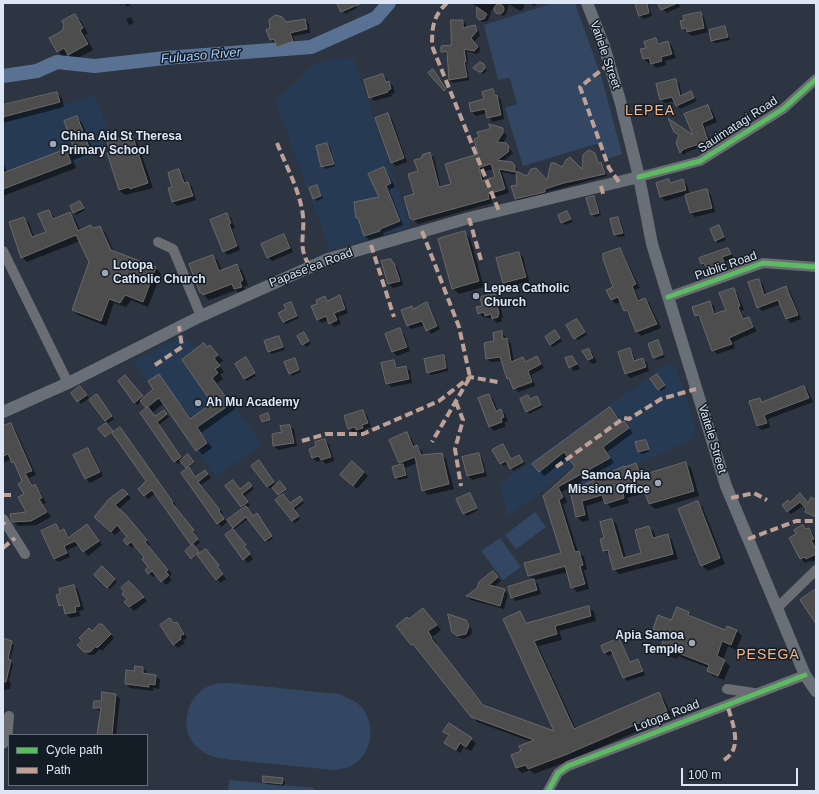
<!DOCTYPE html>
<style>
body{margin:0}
#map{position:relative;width:819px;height:794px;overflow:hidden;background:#2c3541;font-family:Helvetica,sans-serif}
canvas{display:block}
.frame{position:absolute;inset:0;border:4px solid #dce6f4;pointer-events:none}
.legend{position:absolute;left:8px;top:734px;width:140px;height:52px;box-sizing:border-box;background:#141c25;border:1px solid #646d78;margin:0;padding:5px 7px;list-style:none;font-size:12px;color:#dce6f4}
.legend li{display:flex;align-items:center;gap:8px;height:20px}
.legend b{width:20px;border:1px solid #646d78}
.scale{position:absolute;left:681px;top:768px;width:117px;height:18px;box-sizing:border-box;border:2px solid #dce6f4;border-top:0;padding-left:5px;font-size:12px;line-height:14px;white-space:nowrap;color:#dce6f4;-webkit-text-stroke:3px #141c25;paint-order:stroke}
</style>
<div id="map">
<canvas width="819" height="794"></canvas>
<div class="frame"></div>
<ul class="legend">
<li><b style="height:5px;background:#5cba63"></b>Cycle path</li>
<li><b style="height:5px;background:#bda197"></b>Path</li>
</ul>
<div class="scale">100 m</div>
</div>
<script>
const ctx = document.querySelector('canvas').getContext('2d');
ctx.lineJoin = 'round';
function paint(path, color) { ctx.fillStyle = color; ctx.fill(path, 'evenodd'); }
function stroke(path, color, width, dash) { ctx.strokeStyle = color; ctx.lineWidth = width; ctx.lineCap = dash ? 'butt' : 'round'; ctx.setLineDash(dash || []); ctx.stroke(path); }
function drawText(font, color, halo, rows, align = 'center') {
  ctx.font = font + ' Helvetica,sans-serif'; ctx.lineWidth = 3; ctx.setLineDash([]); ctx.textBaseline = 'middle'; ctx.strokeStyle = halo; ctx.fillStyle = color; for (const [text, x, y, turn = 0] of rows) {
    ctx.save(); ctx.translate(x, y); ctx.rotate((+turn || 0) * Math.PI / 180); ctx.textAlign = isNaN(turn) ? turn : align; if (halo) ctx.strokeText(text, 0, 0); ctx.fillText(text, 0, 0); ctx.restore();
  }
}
paint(new Path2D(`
 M353 57 411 227 330 250 275 101 317 62Z
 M95 96 112 139 94 150 95 155 3 191V120Z
 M185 335 262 445 215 477 133 361Z
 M667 364 676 366 696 431 692 440 583 488 571 468 508 517 499 484Z`), '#273a53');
paint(new Path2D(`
 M553 3H575L602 79 622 154 607 159 600 143 523 166 505 108 517 104 510 78 498 80 484 25Z
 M535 512 546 527 516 549 505 535Z
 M500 538 521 567 503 580 481 551Z
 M230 683 339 694C348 698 357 701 363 709 377 728 371 757 349 767 344 769 338 769 333 770L224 759C214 757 205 755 197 747 176 728 188 690 215 684 220 683 226 683 230 683Z
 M229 780 314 788V791H228Z`), '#334762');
paint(new Path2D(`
 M119 3H131V4L127 7 124 3 120 5Z
 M338 3H355L357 8 345 14Z
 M472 3H525L523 9 520 11 509 4 506 14 503 16 492 9 488 21 482 22 480 19 478 8Z
 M530 3H538L534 6Z
 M636 3H648L652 16 643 19 640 16Z
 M659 3H678L680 7 666 13Z
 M700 13 704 17 708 32 692 36 682 28Z
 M75 16 81 21 88 34 85 35 93 50 74 60 68 54 63 57 58 51 63 32Z
 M131 17 134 23 129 25 126 19Z
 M305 20 309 24 310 33 293 36 296 45 282 50 276 43H274L271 39 286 23Z
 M463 21 466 24V28L475 26 478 30 480 35 474 42 480 48 479 53 476 54 467 51 468 64 466 62 469 80 453 83 449 80 448 55 442 52 452 46Z
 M725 27 727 30 730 40 715 43 712 41 710 31Z
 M656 39 661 44 668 42 672 46 676 58 665 61 666 65 656 68 651 62 648 63 644 59 641 50 647 48Z
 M484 67 487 70 484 74 476 70Z
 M383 75 393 86 395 93 391 94 392 96 374 101 370 97Z
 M675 80 679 83 682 96 691 92 697 101 680 109 675 101 665 103 661 100 657 85Z
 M493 90 501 100 504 119 492 122 487 113 476 116 472 112 470 104 485 100Z
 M57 93 62 98 64 107 3 123V106Z
 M707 106 712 110 717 122 705 127 711 145 702 148 698 144 686 115Z
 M388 114 392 119 407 162 396 166 391 162Z
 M77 117 82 123 94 152 73 160 76 168 3 196V161L7 172 75 147Z
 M669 117 698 148 687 152 684 155 681 152 677 143 680 136 675 132Z
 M490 126 500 127 507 136 502 144 507 145 513 153 503 162 512 164 517 168 518 173 548 182 563 168 583 171 593 152 599 164 603 166 607 176 547 192V194L518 201 516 199 518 185 517 175 502 172 509 193 491 198 492 203 418 224 411 217 419 172 424 158 430 154 434 158 441 188 453 184 480 155V138L491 129ZM493 169 496 178 485 182 482 172Z
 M132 135 137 141 153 188 125 195 119 190Z
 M327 144 330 147 335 166 325 169 322 166Z
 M384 168 387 172 395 187 389 190 403 225 383 233 384 235 369 240 365 236 360 221 357 218 380 198Z
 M179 170 183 174 186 184 188 183 192 187 196 200 177 206 173 202 174 187Z
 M669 181 672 184 683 181 687 185 690 195 707 191 711 195 715 212 695 217 691 213 686 195 665 201 661 197 657 184Z
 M317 186 323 198 317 201 314 198Z
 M594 197 596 199 601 215 595 217 592 215Z
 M80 202 85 210 76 215 74 212Z
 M49 211 56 219 69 213 75 219 80 231 94 230 99 227 105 232 114 252 156 268 161 274 148 307 131 300 126 307 114 303 106 326 78 315 73 310 90 262 80 241 27 262 22 257 24 218 29 223 34 237 47 233Z
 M567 212 573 222 565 225 559 216Z
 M227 214 231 218 235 228 232 229 240 250 228 255 223 251Z
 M618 218 621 221 625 236 618 237 615 235 611 220Z
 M719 226 726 240 718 243 716 240Z
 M464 232 470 238 484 287 459 294 453 288Z
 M283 235 287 239 293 252 272 261 268 257Z
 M619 249 623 253 640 288 635 290 640 301 645 299 649 303 661 328 641 336 636 331 621 301 616 304 612 300 608 290 614 287Z
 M728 249 734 258 726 261 729 271 716 276 702 264Z
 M519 253 523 257 529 281 508 287 504 282Z
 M213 256 218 261 222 271 237 265 242 270 248 285 244 287 246 292 240 294 236 290 209 300 201 293Z
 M391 260 398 268 403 285 393 288 389 284Z
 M758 280 763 284 766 295 786 287 790 291 801 319 791 323 787 319 781 304 762 311 758 307Z
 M733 289 737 293 744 310 741 311 745 320 749 318 757 331 733 342 735 348 717 354 713 350 702 319H700L696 315 710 302 714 306 716 315 727 311Z
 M494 295 499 299 503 318H501L502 321 497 323 493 319 483 317 479 313Z
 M324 297 328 301 339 297 344 301 348 313 338 317 341 324 334 327 328 320 322 323 317 319 319 304Z
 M290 303 299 318 286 324 280 314 287 310Z
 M426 304 430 307 440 329 431 334 425 325 411 329 408 326 402 311 412 307 414 309Z
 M579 322 587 335 578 340 575 338Z
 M400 330 404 334 410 351 397 356 393 352 387 334Z
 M502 332 511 344 514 362 522 359 526 363 536 357 540 361 544 368 531 375 535 386 518 392 505 371 503 361 491 362 487 359Z
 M555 332 562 341 553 347 550 344Z
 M298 336H306L311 344 306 347Z
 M279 337 285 350 271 354 265 342Z
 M210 346 223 361 218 364 224 372 220 375 223 379 217 383 235 409 201 433 212 448 202 455 164 403 152 413 155 418 165 412 169 417 159 425 183 459 188 455 195 463 188 468 192 472 196 478 205 471 211 478 201 485 223 513 221 515 227 522 221 527 188 469 187 468 182 461 178 464 175 461 141 413 148 409 142 401 137 405 135 402 128 379 144 399 155 390 158 375 191 419 214 404 208 348Z
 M629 349 633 354 636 361 642 359 647 363 649 371 630 378 626 374Z
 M589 350 593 354 597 362 593 364 588 360Z
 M664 355 665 357 656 360 655 359Z
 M443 356 446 359 448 371 431 375 428 372Z
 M571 357 575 361 580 369 574 371 570 367Z
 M295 359 301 372 292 376 290 373Z
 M248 361 256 376 247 381 244 379Z
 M394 362 398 369 406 367 410 371 412 383 391 387 387 383Z
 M659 378 666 388 661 391 659 389Z
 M804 387 808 391 813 402 768 419 770 427 762 430 757 426 759 399 763 403Z
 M83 390 89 398 81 404 72 393Z
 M489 395 493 399 498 411 501 410 505 414 508 421 504 423 506 426 494 431 490 427 479 399Z
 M528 396 531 400 536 397 543 407 529 414 527 411Z
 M99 398 114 419 108 423 90 400Z
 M610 408 633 433 607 452 614 463 562 492 567 502 563 505 578 552 584 557 587 570H584L589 589 577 592 572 587 568 572 534 580 538 584 541 594 516 601 512 597 533 580 529 576 525 563 563 553 544 496 576 467 569 457 544 476 534 464ZM570 564V566L530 577V575Z
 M363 411 367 415 371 427 365 429 366 432 361 434 358 431 353 432 349 428Z
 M268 414 271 421 264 423 263 422Z
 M10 424 15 429 36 475 29 478 33 486 39 490 46 503 43 504 51 517 36 525 18 526 13 521 28 513 24 482 17 467 11 459 3 463V428Z
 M106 424 114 433 123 432 176 505 174 506 196 534 195 535 200 543 194 547 200 554H209L226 579 220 583 198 554 193 559 186 551 193 546 155 493 148 499 139 489 148 482 113 432 106 437 100 430Z
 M290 426 294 430 297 446 278 450 274 446 273 435 283 433Z
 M407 434 412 439 415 447 417 446 422 451 424 456 441 454 446 459 454 489 428 495 423 490 417 463 405 468 408 478 399 480 396 478 393 468 402 465 400 463Z
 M325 440 329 444 334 461 326 464 322 460 317 462 313 458Z
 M646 441 649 452 641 454 639 451Z
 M503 445 512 460 519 456 525 464 513 471 508 464 503 466 494 450Z
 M88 449 92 453 103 476 90 483 86 479 75 455Z
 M478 454 482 458 487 476 472 480 468 476Z
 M352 462 368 476 357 489 346 479Z
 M685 463 691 468 699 496 655 509 649 504 646 493 627 498 629 503 611 508 605 500 586 506 589 520 582 522 577 517 571 492 636 464 641 469 643 475Z
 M261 464 276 485 280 482 286 490 280 495 273 487 271 489 268 487 253 466Z
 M227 486 240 490 252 486 254 489 244 497 250 505 246 508 253 517H258L273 538 268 542 249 518 235 529 233 527 244 509Z
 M123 490 131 498 119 509 130 520 150 545 148 547 172 574 169 577 172 580 166 585 157 575 153 577 146 570 150 567 146 557 135 545 132 548 128 544V537L121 529 115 535 100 522Z
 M470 494 478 510 467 516 464 513Z
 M800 495 809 504 816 501V516L806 512 803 506 791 514 787 511 790 503Z
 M302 500 304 503 294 511 300 519 295 523 292 521 290 504Z
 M698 503 703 508 725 564 707 571 702 565Z
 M612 520 617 525 626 558 642 554 649 527 654 532 656 538 667 535 672 540 678 559 619 574 614 569 610 555 604 550 605 539Z
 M56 525 70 538 87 525 102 545 88 556 79 545 67 550 70 557 58 562 54 558Z
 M803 527 813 533 816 540V560L811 562 809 561 805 563 801 559 790 538 797 535Z
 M237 534 253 559 248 563 244 559Z
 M102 568 117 582 110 589 95 575Z
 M497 576 501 581 494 587 504 590 508 594 504 609 471 600 467 597Z
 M129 582 147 601 134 611 125 602 128 599Z
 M74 586 78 590 84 610 79 611 80 616 70 618 66 614 65 609 60 605Z
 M588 607 594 612 596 621 559 631 562 640 538 646 576 729 659 694 664 699 672 716 571 760 534 774 530 770 522 773 517 768 512 756 522 752 532 742 477 722 418 649 412 644 409 620 423 609 441 630 432 637 437 643 435 644 484 707 556 733 520 613 528 624Z
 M677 609 689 613 694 619 726 632 736 630 742 636 736 650 728 646 723 660 730 666 724 680 713 676 708 670 709 668 678 656 677 659 666 655 661 649 666 637 659 634 654 629 672 621Z
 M450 616 466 621 472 630 471 635 464 639 459 638 451 629Z
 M170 619 181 627 187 638 183 641 185 643 178 648 174 644Z
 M102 625 114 638 102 651 100 649 94 655H89L79 645Z
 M3 635 5 640 14 645 10 661 13 664 9 681 11 683 10 689H7V690H3Z
 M619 640 631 662 638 660 641 663 645 675 627 681 624 677 614 653 608 656 605 652Z
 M143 668 147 672V675L155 676 160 680 159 689 153 688V691L130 688 126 684 135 672Z
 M103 693 116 695 120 699 116 735H91L98 734 102 712 99 711 94 707 102 702Z
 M449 724 476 743 471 751 464 747 460 753 446 742 449 736 445 732Z
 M282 779 285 782 284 786 266 784 264 782Z`), '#0007');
stroke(new Path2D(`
 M3 76 37 71 57 62 95 66 165 58 311 47 376 18 389 3`), '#597293', 14);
const building = new Path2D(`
 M337 3H362L341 12Z
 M635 3H647L649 13 639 16Z
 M658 3H678L661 10Z
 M494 9a5 5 0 1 1 10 0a5 5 0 1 1-10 0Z
 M477 7 487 14 484 19 479 20 477 17Z
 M701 12 704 28 687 32 686 28 682 29 680 21 684 20 683 16Z
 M75 14 83 28 80 30 88 44 68 55 64 48 57 52 49 38 62 31 64 25 62 21Z
 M276 15 282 17 286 22 305 19 307 29 290 33 293 41 277 47 274 39 270 40 266 30 270 28 269 20Z
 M451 20H463V28L475 25 477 31 471 38 478 47 474 51 464 49 466 62 464 61 467 77 449 80 447 52H441V46L451 45Z
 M725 26 728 37 711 41 709 30Z
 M656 38 658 44 668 41 672 54 661 57 662 61 651 64 649 58 643 59 640 49 646 48 644 42Z
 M480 62 484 64 485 68 482 72H479L473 68Z
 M433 69 446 89 444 91 428 73Z
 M383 74 386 82 389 81 391 89 388 90V92L369 98 364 80Z
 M676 79 680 96 691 91 694 98 676 106 672 97 660 100 656 84Z
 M493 89 495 95H497L501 115 487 118 485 109 471 112 469 103 484 99 482 92Z
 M57 92 60 102 3 117V105Z
 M708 105 713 118 702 123 708 141 684 149 680 153 676 143 679 135 674 132 668 118 693 135 684 114Z
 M388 113 404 158 391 163 375 118Z
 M77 116 89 147 68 155 71 163 3 189V173L73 146 64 121Z
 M489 124 503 128V133L497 142 506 143 509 147 508 152 497 160 512 162 515 166V172L499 169 505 189 488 194 489 199 413 220 410 218 404 197 414 194 408 174 418 171 414 160 422 158V155L430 152 439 187 451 184 445 164 478 154 474 139 479 137 477 132 490 129ZM491 164 495 177 482 181 479 168Z
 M132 134 148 183 130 189 129 187 119 190 107 153 110 152 107 142Z
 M327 143 334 164 321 167 316 146Z
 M589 150 595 153 598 163 601 162 605 174 564 183 545 189V192L515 199 511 186 517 185 516 171 527 176 531 169 536 168 547 180 551 163H555L562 167 566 160 570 157 582 169 583 155Z
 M384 167 391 183 386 186 400 221 380 229V231L364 236 358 218H356L354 202 379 197 368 174Z
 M179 169 184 183 188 182 193 196 172 202 168 188 172 187 168 173Z
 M669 179 670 183 683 179 686 190 660 197 656 183Z
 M317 185 321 196 313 199 309 188Z
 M707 189 712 208 690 213 685 195Z
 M594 196 599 213 591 215 586 198Z
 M80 201 84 208 73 213 70 206Z
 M49 210 53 219 70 212 78 231 90 225 94 228 100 226 111 250 156 267 143 302 125 295 120 303 109 299 101 321 72 310 89 262 76 235 21 258 9 222 24 217 32 237 46 232 38 214Z
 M567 211 571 219 561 223 558 215Z
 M227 213 231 223 229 224 237 246 223 252 210 220Z
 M618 217 623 233 614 235 610 219Z
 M719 225 724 237 715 241 710 229Z
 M465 231 479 281 452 289 438 239Z
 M284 234 290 248 267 258 261 244Z
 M620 248 636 284 632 286 638 301 645 298 657 324 636 332 627 310 624 311 618 297 611 300 606 290 613 287 603 259V254Z
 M728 248 731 254 722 257 726 267 711 272 709 266 706 267 704 263 701 264 699 258Z
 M519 252 526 277 503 283 496 258Z
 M213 255 219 271 237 264 243 280 240 282 242 287 234 289 232 284 203 295 202 293H200L189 264Z
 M391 259 393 263H394L400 281 388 284 381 261Z
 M759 279 764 295 786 286 798 315 786 319 778 300 757 308 748 282Z
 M734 288 740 306 738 307 743 319 749 317 753 327 729 338 732 344 712 351 699 315 695 316 692 307 710 301 714 314 726 310 719 293Z
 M495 294 499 314H498V317L492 319 491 314 485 316 484 312 478 314 476 307 482 306 480 297Z
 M340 295 345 309 334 313 337 320 329 324 326 316 317 320 311 306 317 304 316 300 325 296 327 301Z
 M291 302 297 316 283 322 278 313 286 309 284 305Z
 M427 302 437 326 426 331 422 321 407 326 401 310 412 306 413 309Z
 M577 319 585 332 574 339 566 325Z
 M400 328 407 347 392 352 385 334Z
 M555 330 560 338 550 345 545 337Z
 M502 331 503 339 507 338 511 362 523 357 525 362 537 356 541 364 528 371 532 382 513 389 509 378 507 379 500 357 486 359 484 343 494 341 493 333Z
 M304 332 309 341 302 345 297 336Z
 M279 336 283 347 268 352 264 341Z
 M658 340 663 354 653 358 648 344Z
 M204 343 207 347 210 345 218 355 214 358 220 366 215 369 218 373 212 378 231 404 197 427 207 443 196 451 159 398 146 408 140 401 153 389 148 381 159 374 190 419 212 403 182 360Z
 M630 348 634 361 643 358 646 367 625 374 618 352Z
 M589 349 593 358 588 360 582 351Z
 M444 355 446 368 427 373 424 359Z
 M572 356 577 364 569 368 565 358Z
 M246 357 255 373 244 379 235 364Z
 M295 358 299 370 289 374 284 362Z
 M394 360 396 368 406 366 409 379 386 384 381 363Z
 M657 374 665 385 658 390 650 379Z
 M125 375 143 396 134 403 118 381Z
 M80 386 87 395 77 402 71 393Z
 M804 386 809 398 764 415 767 423 757 426 749 401 760 398 761 402Z
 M97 394 112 416 105 421 89 400Z
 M489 394 496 411 501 409 504 417 501 419 502 422 489 427 478 398Z
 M528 395 530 399 537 396 541 405 526 412 520 399Z
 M148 407 155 416 164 410 167 414 157 422 181 457 174 462 140 413Z
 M610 407 621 423 624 421 629 428 603 447 610 458 558 487 563 497 559 500 575 552 579 551 583 565 580 566 585 584 571 588 565 566 528 576 524 563 561 553 543 496 575 467 564 452 539 472 532 464Z
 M363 410 368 423 362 425 363 428 356 430 355 427 348 429 344 416Z
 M268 413 270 420 262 422 260 416Z
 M11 423 32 471 25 473 32 486 35 484 42 498 39 499 47 512 31 521 12 522 11 519 10 514 26 512 18 497 24 494 18 484 22 481 14 462 12 463 8 454 3 456V426Z
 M106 423 113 431 105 437 98 429Z
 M290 425 294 443 273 446 272 434 282 432 280 426Z
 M120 427 173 502 172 503 194 530 192 531 198 539 191 545 152 490 144 496 138 489 146 481 112 433Z
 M407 432 413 447 417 445 421 455 442 453 449 484 422 491 415 457 399 463 389 440Z
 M325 439 331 457 321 460 319 456 312 458 309 449 316 446 315 442Z
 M646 440 649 449 638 452 635 442Z
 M503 444 511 459 519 455 523 462 510 469 506 461 500 464 492 450Z
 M88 448 100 472 85 479 73 455Z
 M479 453 484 472 467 476 462 457Z
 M188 454 194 462 186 468 180 461Z
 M259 460 274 482 267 487 251 466Z
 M352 461 364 472 353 486 340 475Z
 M686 462 694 491 649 504 643 487 623 493 624 498 605 504 602 495 582 501 585 515 576 517 570 491 624 466 625 467 636 463 641 475Z
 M403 464 406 475 395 478 392 467Z
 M189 467 195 477 205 470 208 474 198 482 220 510 219 511 224 519 217 524 181 473Z
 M233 480 240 489 249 482 252 486 242 494 248 502 241 507 225 486Z
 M280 481 286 489 278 495 272 488Z
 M123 489 128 494 115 505 126 515 147 540 145 542 168 570 166 572 169 575 161 582 152 571 148 574 145 570 148 567 142 559 144 557 131 542 127 545 123 540 127 537 117 525 111 532 95 518V516L109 499Z
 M470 493 477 508 463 514 456 499Z
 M800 493 808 503 811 497 816 500V517L805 512 806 509 800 502 787 512 782 505 788 500 790 502Z
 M283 494 290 503 300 496 303 500 293 508 299 516 292 521 275 500Z
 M698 501 720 558 701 566 678 509Z
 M246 506 253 516 257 513 272 536 265 541 246 517 233 528 227 520Z
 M612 519 623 558 641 553 635 530 649 526 653 538 668 534 673 554 613 570 608 550 603 551 600 539 604 538 600 522Z
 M56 524 60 531 64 529 68 538 87 524 99 541 83 552 75 541 64 546 67 553 54 559 41 531Z
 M803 525 805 529 809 528 814 539 811 540 816 549V554L806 559 805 557 800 559 789 538 796 534 794 530Z
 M233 529 246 545 244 546 250 554 243 560 225 535Z
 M193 544 199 552 191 559 185 551Z
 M206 549 219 565 217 566 223 574 216 580 197 555Z
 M102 566 115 579 107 588 94 575Z
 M493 571 498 577 489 585 505 589 500 606 466 596 477 588 479 582Z
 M534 579 537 590 511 598 508 587Z
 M129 581 144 597 129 607 124 602 127 599 122 594 124 591 121 588Z
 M74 585 80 606 75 607 76 612 65 614 63 605 59 606 56 595 60 594 59 589Z
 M816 589V624L800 600Z
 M589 606 591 616 555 626 557 634 534 641 574 729 659 692 667 711 565 755 528 769 526 765 516 768 511 755 521 751 519 746 534 740 471 717 413 644 411 645 396 626 407 617 409 619 423 608 437 625 428 631 432 638H431L483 705 554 731 503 619 520 611 526 623Z
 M677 607 689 612 688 615 725 630 727 626 737 630 731 645 722 641 717 656 725 660 718 676 707 671 709 665 673 651 671 654 660 649 666 634 653 629 658 615 671 620Z
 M448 614 466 620 469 626 466 634 457 636 452 632Z
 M170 618 174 623 177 622 184 634 180 636 181 639 173 645 160 625Z
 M99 624H102L111 634 97 648 96 646 90 652H84L77 645 82 641 79 638 89 628 92 631Z
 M3 638 12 641 8 659 11 660 6 682H3Z
 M619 638 630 662 638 659 643 671 623 678 611 650 604 653 601 646Z
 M135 666 143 667V673L156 675 155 685 149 684V687L125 684 126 670 134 671Z
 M102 692 116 694 112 735H97L101 708H93L94 701H101Z
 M449 723 472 738 466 747 460 743 456 750 444 743 449 735 443 732Z
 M263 776 283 778 282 784 263 782Z`);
paint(building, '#4e4d4e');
stroke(building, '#6a696a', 1);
stroke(new Path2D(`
 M639 177 700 161 783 109 816 79
 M158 242 173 249 201 316
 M3 251 68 383
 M668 297 763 263 816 267
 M3 519 25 554
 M777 608 816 570
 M727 689 754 693
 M3 744 7 740 9 716
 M548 791 558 773 568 766 805 675`), '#6a6e73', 10);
stroke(new Path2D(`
 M587 3 604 46 621 104 639 177 652 244 726 486 805 675 816 691
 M3 412 68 383 201 316 328 259 469 218 639 177`), '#686f77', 12);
stroke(new Path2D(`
 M447 3C433 16 432 27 432 46L499 211
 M609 64 580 87 609 168 619 182
 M277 143C286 166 300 191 303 216 305 237 297 246 310 267
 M601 186 604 197
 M469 218 481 260
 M422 231 459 327 470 377 432 442
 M371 245 394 317
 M155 365 182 347 179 326
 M456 402 463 420 455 449 461 486
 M302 441 326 434H363L439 401 470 377 498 382
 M556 467 624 418 629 419 661 399 696 389
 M3 495H12
 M731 498 754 493 767 500
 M3 524 5 522
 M748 539 796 521H813
 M3 548 15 538
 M724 760C744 748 732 722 727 704`), '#bda197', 4, [8, 4]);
stroke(new Path2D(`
 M639 177 700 161 783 109 816 79
 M668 297 763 263 816 267
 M548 791 558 773 568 766 805 675`), '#5cba63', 5);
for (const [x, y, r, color] of [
 [53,144,4,"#9ea8b5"],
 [105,273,4,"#9ea8b5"],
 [476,296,4,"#9ea8b5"],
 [198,403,4,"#9ea8b5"],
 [658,483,4,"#9ea8b5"],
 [692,643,4,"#9ea8b5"]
]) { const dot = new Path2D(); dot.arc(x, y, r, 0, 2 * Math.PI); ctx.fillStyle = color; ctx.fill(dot); stroke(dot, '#141c25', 1.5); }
drawText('12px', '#dce6f4', '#141c25', [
 ["Vatiele Street",605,55,71],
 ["Sauimatagi Road",738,125,-33],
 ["Public Road",726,266,-19],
 ["Papase'ea Road",311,268,-21],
 ["Vaitele Street",712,439,73],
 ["Lotopa Road",667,716,-21]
]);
drawText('bold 12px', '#dce6f4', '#141c25', [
 ["China Aid St Theresa",61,137],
 ["Primary School",61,151],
 ["Lotopa",113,266],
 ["Catholic Church",113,280],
 ["Lepea Catholic",484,289],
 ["Church",484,303],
 ["Ah Mu Academy",206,403],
 ["Samoa Apia",650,476,"right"],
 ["Mission Office",650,490,"right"],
 ["Apia Samoa",684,636,"right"],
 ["Temple",684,650,"right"]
], 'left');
drawText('italic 13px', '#aacefb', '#141c25', [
 ["Fuluaso River",201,56,-5]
]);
ctx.letterSpacing = '1px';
drawText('14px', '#f8b685', '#141c25', [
 ["LEPEA",650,111],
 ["PESEGA",768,655]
]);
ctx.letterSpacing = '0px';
</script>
